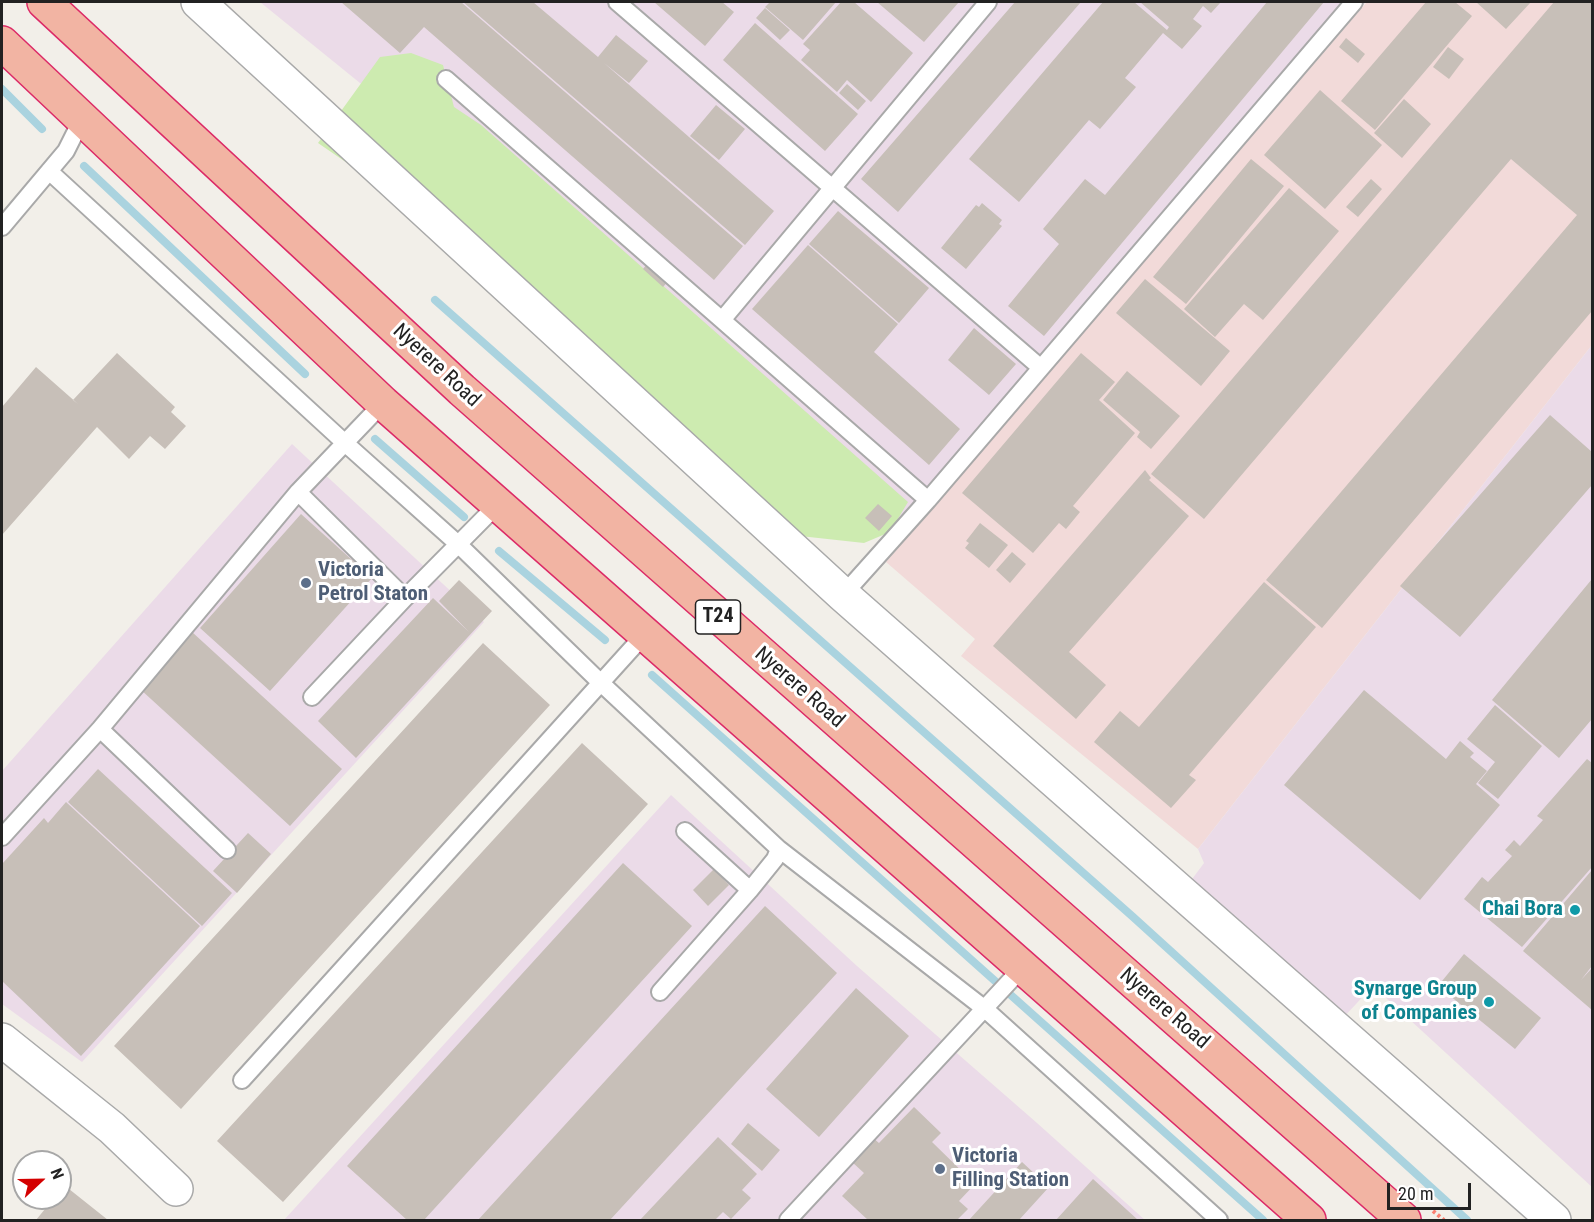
<!DOCTYPE html>
<style>
body{margin:0}
#map{position:relative;width:1594px;height:1222px;overflow:hidden;background:#f2efe9;font-family:"Roboto Condensed",sans-serif}
canvas{display:block}
.frame{position:absolute;inset:0;border:3px solid #222;pointer-events:none}
.north{position:absolute;left:12px;top:1150px;width:60px;height:60px;box-sizing:border-box;background:#fff;border:2px solid #a7a7a7;border-radius:50%;rotate:68deg;font-size:16px;font-weight:700;line-height:24px;text-align:center;color:#222}
.north::after{content:'';display:block;margin:auto;width:21px;height:27px;background:#d40000;clip-path:polygon(50% 0,100% 100%,50% 72%,0 100%)}
.scale{position:absolute;left:1387px;top:1183px;width:84px;height:27px;box-sizing:border-box;border:3px solid #222;border-top:0;padding-left:8px;font-size:18px;line-height:21px;white-space:nowrap;color:#222;-webkit-text-stroke:4px #fff;paint-order:stroke}
</style>
<div id="map">
<canvas width="1594" height="1222"></canvas>
<div class="frame"></div>
<div class="north">N</div>
<div class="scale">20 m</div>
</div>
<script>
const ctx = document.querySelector('canvas').getContext('2d');
ctx.lineJoin = 'round';
function paint(path, color) { ctx.fillStyle = color; ctx.fill(path, 'evenodd'); }
function stroke(path, color, width, dash) { ctx.strokeStyle = color; ctx.lineWidth = width; ctx.lineCap = dash ? 'butt' : 'round'; ctx.setLineDash(dash || []); ctx.stroke(path); }
function drawText(font, color, halo, rows, align = 'center') {
  ctx.font = font + ' "Roboto Condensed",sans-serif'; ctx.lineWidth = 6; ctx.setLineDash([]); ctx.textBaseline = 'middle'; ctx.strokeStyle = halo; ctx.fillStyle = color; for (const [text, x, y, turn = 0] of rows) {
    ctx.save(); ctx.translate(x, y); ctx.rotate((+turn || 0) * Math.PI / 180); ctx.textAlign = isNaN(turn) ? turn : align; if (halo) ctx.strokeText(text, 0, 0); ctx.fillText(text, 0, 0); ctx.restore();
  }
}
paint(new Path2D(`
 M1367 2H1592V345L1198 849 961 656 975 639 886 562Z`), '#f2dad9');
paint(new Path2D(`
 M260 2H1366L911 532 876 501Z
 M1592 345V1187L1373 986 1340 1021 1184 890 1204 863 1198 849Z
 M292 444 484 622 82 1062 2 1004V771Z
 M671 795 857 966 1037 1123 1145 1220H284Z`), '#ebdbe8');
paint(new Path2D(`
 M411 53 443 65 454 107 481 125 908 502 890 532 864 543 800 536 369 178 318 143 380 57Z`), '#cdebb0');
stroke(new Path2D(`
 M2 89 42 129
 M84 166 305 374
 M435 300 1132 916 1467 1220
 M375 439 464 517
 M499 551 605 640
 M652 675 1263 1220`), '#aad3df', 8);
paint(new Path2D(`
 M341 2H461L743 246 714 280 424 27 400 53Z
 M463 2H533L598 57 616 35 648 61 629 83 604 63 774 211 745 245Z
 M654 2H722L734 12 705 46Z
 M770 2H836L803 40 765 7Z
 M841 2H854L913 53 871 102 847 80 837 92 801 60 810 50 803 44Z
 M877 2H959L924 42Z
 M1015 2H1081L898 212 861 179Z
 M1103 2H1134L1167 30 1169 27 1140 2H1221L1211 13 1203 6 1193 19 1202 26 1182 49 1163 33 1125 78 1136 87 1100 129 1089 120 1019 202 969 159Z
 M1267 2H1324L1044 336 1008 306 1059 244 1043 229 1085 179 1105 195Z
 M1426 2H1455L1472 16 1375 130 1341 101Z
 M1476 2H1531L1506 29Z
 M1554 2H1592V311L1322 628 1266 580 1577 215 1511 159 1204 519 1151 474Z
 M765 8 790 30 780 40 756 18Z
 M755 23 858 114 825 151 723 60Z
 M1346 38 1365 54 1358 63 1339 47Z
 M1448 47 1464 59 1449 79 1433 67Z
 M847 84 866 101 858 110 839 93Z
 M1320 90 1382 145 1325 209 1264 155Z
 M1404 99 1431 124 1402 158 1374 133Z
 M716 105 745 129 719 160 690 136Z
 M1251 159 1284 186 1186 304 1153 277Z
 M1371 179 1382 189 1358 217 1346 207Z
 M1289 188 1339 231 1263 320 1244 304 1215 337 1184 309Z
 M982 203 1002 220 999 224 1002 226 966 269 941 248 976 205 979 207Z
 M838 211 929 288 899 323 809 244Z
 M808 245 898 324 874 352 960 429 929 465 752 309Z
 M651 259 671 278 663 287 643 269Z
 M1145 279 1230 351 1201 386 1116 313Z
 M974 328 1016 364 989 395 948 360Z
 M117 353 175 407 171 412 186 426 165 449 150 436 129 459 97 427 2 535V407L36 367 78 404 73 400Z
 M1081 353 1115 382 1099 400 1135 433 1073 506 1080 512 1066 529 1059 523 1033 553 962 493Z
 M1127 371 1180 416 1151 449 1137 437 1140 432 1103 400Z
 M1550 415 1592 452V485L1460 637 1400 586Z
 M1145 470 1151 478 1149 480 1189 516 1069 652 1106 685 1076 719 993 646Z
 M878 504 892 516 879 531 865 518Z
 M301 514 372 578 270 691 200 628Z
 M980 523 1008 545 989 568 965 548 969 543 966 541Z
 M1012 552 1026 564 1010 583 996 570Z
 M1592 579V719L1559 758 1492 700Z
 M459 580 492 611 356 758 318 721 433 598 469 632 439 601Z
 M1264 582 1316 627 1189 775 1196 780 1171 808 1094 742 1120 711 1139 727Z
 M192 632 342 769 290 826 140 689Z
 M483 643 550 705 181 1109 114 1046Z
 M1364 690 1446 759 1460 741 1474 753 1470 757 1487 771 1476 784 1500 805 1420 900 1284 785Z
 M1495 705 1542 746 1498 799 1478 783 1495 762 1467 739Z
 M582 743 648 804 283 1202 217 1141Z
 M1587 759 1592 763V867L1522 947 1464 899 1482 877 1488 882 1512 856 1505 850 1514 840 1520 846 1543 820 1537 816Z
 M98 769 232 893 202 926 68 802Z
 M66 802 200 926 81 1056 2 981V864L44 818 48 823Z
 M248 833 271 854 237 893 213 871Z
 M623 863 692 926 424 1220H407L347 1166Z
 M714 869 729 885 708 906 693 890Z
 M1592 870V966L1581 980 1592 968V1010L1523 951Z
 M765 906 837 973 610 1220H478Z
 M1464 954 1541 1018 1515 1049 1438 986Z
 M856 988 909 1036 819 1137 766 1089Z
 M914 1107 941 1133 932 1142 975 1184 959 1201 968 1209 957 1220H868L842 1196 864 1173 851 1161 873 1138 879 1143Z
 M748 1123 780 1150 762 1171 731 1144Z
 M718 1137 757 1174 742 1190 751 1198 731 1219 723 1212 715 1220H640Z
 M1022 1162 1049 1187 1019 1220H969Z
 M1093 1179 1138 1220H1056Z
 M64 1185 108 1220H36L54 1198H60V1190Z`), '#c7bfb8');
const service = new Path2D(`
 M617 2 1041 368
 M446 79 928 500
 M49 171 345 443 458 544 601 683 779 849 775 859 750 890 660 992
 M2 227 66 151 82 119
 M722 320 988 2
 M298 492 405 598
 M843 595 928 500 1354 2
 M312 697 405 598 497 505
 M100 729 227 850
 M685 831 750 890
 M2 837 100 729 298 492 383 403
 M779 849 985 1009 1219 1220
 M242 1080 644 635
 M788 1220 1022 968`);
const minor = new Path2D(`
 M198 2 843 595 1554 1220
 M2 1040 112 1128 176 1189`);
const trunk = new Path2D(`
 M44 2 462 390 1404 1220
 M2 43 383 403 1309 1220`);
stroke(service, '#a9a9a9', 20);
stroke(minor, '#a9a9a9', 36);
stroke(trunk, '#dc2a67', 36);
stroke(new Path2D(`
 M1433 1211 1444 1220`), '#fa8072', 4, [3, 3]);
stroke(service, '#fff', 16);
stroke(minor, '#fff', 33);
stroke(trunk, '#f2b4a3', 33);
for (const [x, y, r, color] of [
 [306,583,6,"#5c6f8a"],
 [1575,910,6,"#0f9aa8"],
 [1489,1002,6,"#0f9aa8"],
 [940,1169,6,"#5c6f8a"]
]) { const dot = new Path2D(); dot.arc(x, y, r, 0, 2 * Math.PI); ctx.fillStyle = color; ctx.fill(dot); stroke(dot, '#fff', 2); }
for (const [x, y, w] of [
 [718,617,45]
]) { const box = new Path2D(); box.roundRect(x - w / 2, y - 17, w, 34, 4.5); ctx.fillStyle = '#fff'; ctx.fill(box); stroke(box, '#222', 1.5); }
drawText('bold 20px', '#222', null, [
 ["T24",718,617]
]);
drawText('21px', '#222', '#fff', [
 ["Nyerere Road",436,366,43],
 ["Nyerere Road",799,688,41],
 ["Nyerere Road",1164,1009,41]
]);
drawText('bold 21px', '#4e5e75', '#fff', [
 ["Victoria",318,571],
 ["Petrol Staton",318,595],
 ["Victoria",952,1157],
 ["Filling Station",952,1181]
], 'left');
drawText('bold 21px', '#0d838f', '#fff', [
 ["Chai Bora",1563,910],
 ["Synarge Group",1477,990],
 ["of Companies",1477,1014]
], 'right');
</script>
